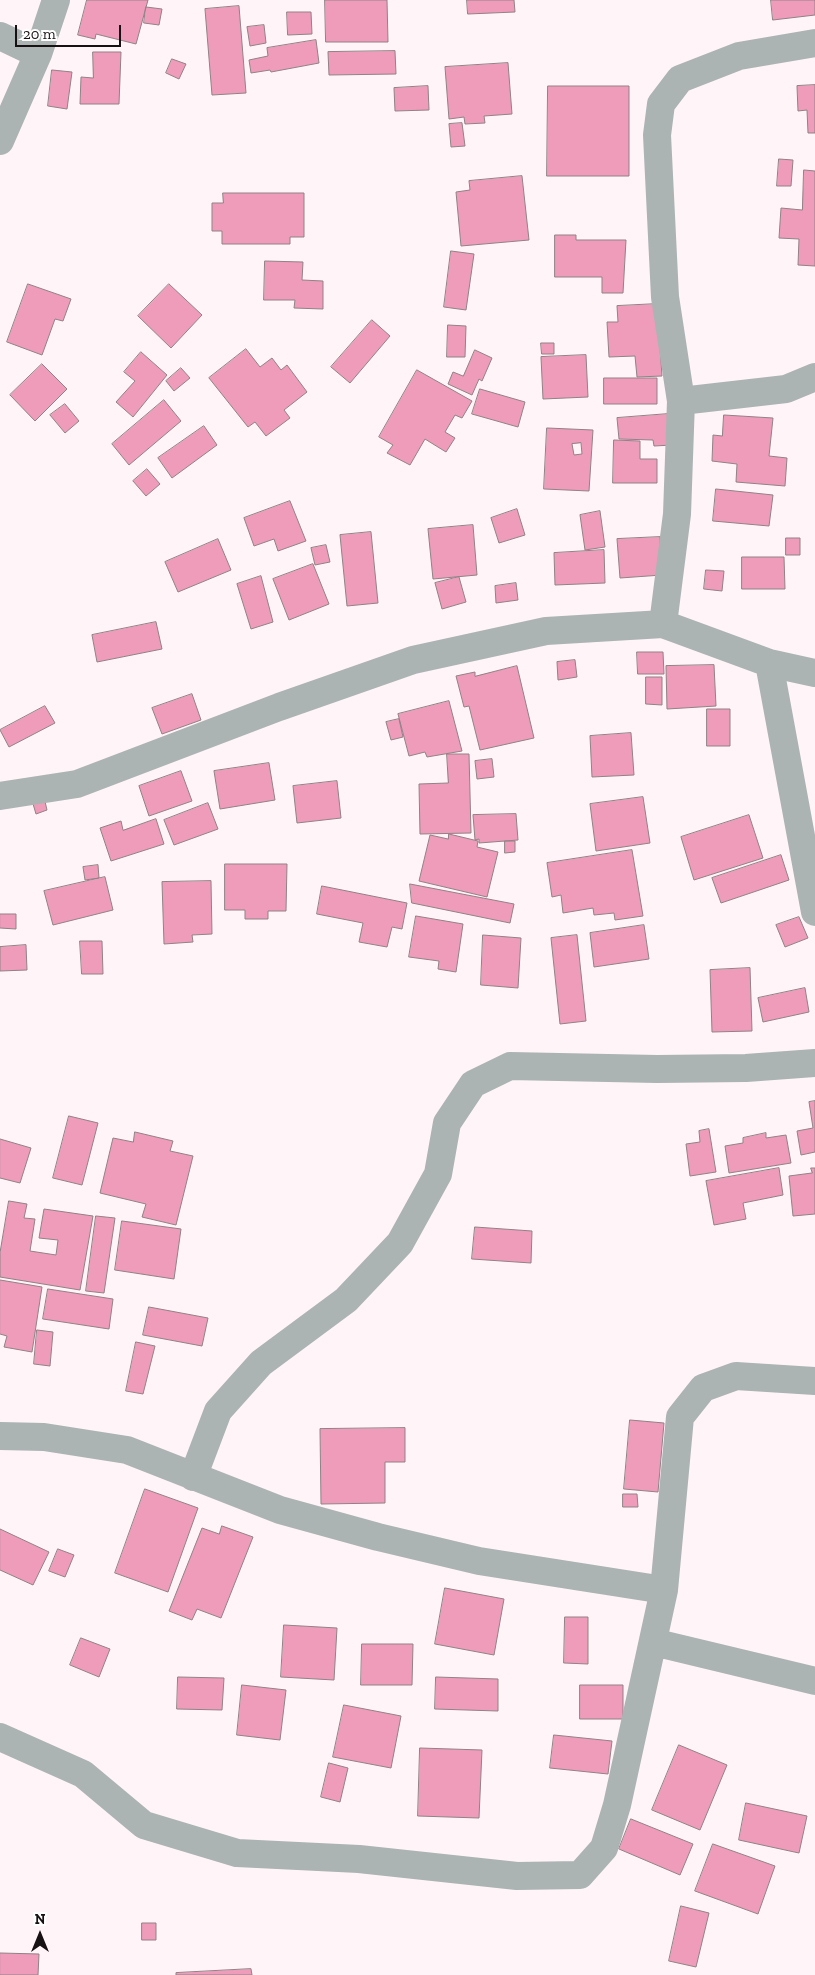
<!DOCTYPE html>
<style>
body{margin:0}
#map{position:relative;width:815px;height:1975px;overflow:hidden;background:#fff4f7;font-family:"Zilla Slab",serif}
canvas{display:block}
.north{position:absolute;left:15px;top:1910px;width:50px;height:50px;-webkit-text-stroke:4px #fff;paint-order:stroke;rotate:0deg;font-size:14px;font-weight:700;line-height:20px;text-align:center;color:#171113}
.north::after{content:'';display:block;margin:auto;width:18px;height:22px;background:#171113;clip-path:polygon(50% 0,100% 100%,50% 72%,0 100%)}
.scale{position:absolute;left:15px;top:25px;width:106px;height:22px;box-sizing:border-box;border:2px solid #171113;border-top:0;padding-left:6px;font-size:15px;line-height:18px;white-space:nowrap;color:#171113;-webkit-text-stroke:4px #fff;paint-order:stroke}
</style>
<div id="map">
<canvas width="815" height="1975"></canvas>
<div class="north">N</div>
<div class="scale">20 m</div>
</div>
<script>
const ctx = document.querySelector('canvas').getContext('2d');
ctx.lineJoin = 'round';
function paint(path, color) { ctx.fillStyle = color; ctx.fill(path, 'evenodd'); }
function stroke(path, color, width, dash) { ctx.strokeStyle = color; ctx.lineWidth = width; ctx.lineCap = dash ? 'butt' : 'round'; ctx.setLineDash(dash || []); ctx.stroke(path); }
const building = new Path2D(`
 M87 0H148L136 44 96 34 95 39 78 35Z
 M325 0H387L388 42H326Z
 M467 0H514L515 12 468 14Z
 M771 0H815V15L773 20Z
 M239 6 246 93 212 95 205 9Z
 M146 7 162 9 159 25 144 23Z
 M287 12H311L312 34 288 35Z
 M264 25 266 43 250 46 247 27Z
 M316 40 319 63 271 72 270 70 251 73 249 60 268 56 267 48Z
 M395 51 396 74 329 75 328 52Z
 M93 52H121L119 104H80L81 77 93 78Z
 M172 59 186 64 179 79 166 73Z
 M508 63 512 114 484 116 485 123 465 124 464 117 449 119 445 67Z
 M52 70 72 72 67 109 48 106Z
 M815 85V133H808L807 110 798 111 797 86Z
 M428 86 429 110 395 111 394 88Z
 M548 86H629V176H547Z
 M462 123 465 146 451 147 449 124Z
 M779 159 793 160 791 186H777Z
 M804 170 815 171V266L798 265 799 239 779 238 781 208 802 210Z
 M522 176 529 240 461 246 456 192 470 190 469 181Z
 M223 193H304V237H290V244H222V231H212V203H223Z
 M555 235H576V240H626L623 293H602V277H555Z
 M451 251 474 254 466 310 444 307Z
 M265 261 303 262 302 280 323 281V309L294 308 295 300H264Z
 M28 284 71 299 63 321 55 319 42 355 7 342Z
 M169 284 202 315 171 348 138 316Z
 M657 304 662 376 637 377 635 356 609 357 607 322H618L617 306Z
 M372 320 390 336 350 383 331 367Z
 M448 325 466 326 465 357H447Z
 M541 343H554V354H542Z
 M246 349 260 367 272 358 281 370 287 365 307 392 284 410 290 418 266 436 255 422 248 427 209 378Z
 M475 350 492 358 482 381 479 379 472 395 448 384 453 372 463 376Z
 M141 352 167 375 133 417 116 402 135 381 124 372Z
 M586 355 588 397 543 399 541 357Z
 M42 364 67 389 35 421 10 395Z
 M181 368 190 378 174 391 166 381Z
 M417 370 472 401 462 418 455 415 445 432 455 438 446 452 425 439 410 465 387 453 393 445 379 437Z
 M604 378H657V404H604Z
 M480 389 525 402 518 427 472 414Z
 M164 400 181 421 129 465 112 444Z
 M65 404 79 421 65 433 50 415Z
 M668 414 673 445 654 446 653 440 619 439 617 418Z
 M724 415 773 418 769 456 787 458 785 486 736 482 737 464 712 461 713 435 722 436Z
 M204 426 217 445 172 478 158 458Z
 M547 428 593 430 589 491 544 489ZM581 443 582 454 574 455 572 444Z
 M614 440 640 441V459H657V483H613Z
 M147 469 160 484 146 496 133 481Z
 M716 489 773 495 769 526 713 521Z
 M290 501 306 541 278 551 274 539 254 546 244 518Z
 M517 509 525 535 499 543 491 518Z
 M600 511 605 547 585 550 580 515Z
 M473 525 477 575 433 579 428 529Z
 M371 532 378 603 347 606 340 535Z
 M660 537 662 575 620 578 617 539Z
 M786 538H800V555H786Z
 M218 539 231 570 178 592 165 562Z
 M326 545 330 562 315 565 311 548Z
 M604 550 605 583 555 585 554 553Z
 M742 557H784L785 589H742Z
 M313 564 329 604 289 620 273 579Z
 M706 570 724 571 722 591 704 589Z
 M261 576 273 622 251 629 237 584Z
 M459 577 466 602 442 609 435 583Z
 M516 583 518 600 496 603 495 586Z
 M156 622 162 649 97 662 92 635Z
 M637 652H663L664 674H638Z
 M575 660 577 677 558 680 557 662Z
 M714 665 716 706 667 709 666 666Z
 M517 666 534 738 480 750 469 706 464 707 456 676 475 672V676Z
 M646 677H662V705L646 704Z
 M192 694 201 720 162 734 152 708Z
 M449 701 462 751 427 757 425 752 409 756 398 714Z
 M45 706 55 723 9 747 0 730Z
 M707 709H730V746H707Z
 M399 719 403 737 391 740 386 722Z
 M631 733 634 775 592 777 590 736Z
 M447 754H469L471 833 420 834 419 784 448 783Z
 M492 759 494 777 477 779 475 761Z
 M269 763 275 800 220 809 214 771Z
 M181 771 192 801 149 816 139 786Z
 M337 781 341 818 297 823 293 786Z
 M43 793 47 810 36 814 31 797Z
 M643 797 650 843 596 851 590 804Z
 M208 803 218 829 174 845 164 820Z
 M516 814 518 840 479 843V839L475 840 473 815Z
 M749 815 763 858 694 880 681 837Z
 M156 819 164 844 111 861 100 828 121 821 123 830Z
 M449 834 478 841 477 847 498 852 487 897 419 881 430 835 448 839Z
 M505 841H515V852L505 853Z
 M632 850 643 916 615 920 614 913 594 915 593 908 563 913 561 895 552 897 547 863Z
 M781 855 789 880 721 903 712 878Z
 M225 864H287L286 911H268V919H245V910H225Z
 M98 865 99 878 85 880 83 867Z
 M105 877 113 910 53 925 44 891Z
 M211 881 212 934 192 935 193 942 164 944 162 882Z
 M410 884 514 904 510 923 412 903Z
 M322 886 407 903 402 929 392 927 387 947 359 942 363 923 317 914Z
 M0 914H16V929L0 928Z
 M416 916 463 924 456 972 438 969 439 961 409 957Z
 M799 917 808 938 785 947 776 925Z
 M644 925 649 959 594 967 590 933Z
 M483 935 521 938 518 988 481 985Z
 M577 935 586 1021 560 1024 551 938Z
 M80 941H102L103 974H82Z
 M26 945 27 970 0 971V947Z
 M750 968 752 1031 712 1032 710 970Z
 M805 988 809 1012 763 1022 758 998Z
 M815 1101V1152L801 1155 797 1131 813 1128 809 1102Z
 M69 1116 98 1123 82 1185 53 1178Z
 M709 1129 716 1172 690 1176 686 1144 700 1142 699 1131Z
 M135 1132 173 1141 170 1151 193 1156 176 1225 142 1217 146 1204 100 1193 113 1138 133 1142Z
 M766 1133V1138L786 1135 791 1163 729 1173 725 1146 743 1143V1138Z
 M0 1139 31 1148 20 1183 0 1178Z
 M779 1168 783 1195 743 1203 746 1219 714 1225 706 1181Z
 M811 1168H815V1214L793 1216 789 1176 812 1173Z
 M9 1201 27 1204 24 1218 35 1219 30 1251 56 1255 58 1240 39 1238 44 1209 93 1216 80 1290 0 1277V1253Z
 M96 1216 115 1218 104 1293 86 1291Z
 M122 1221 181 1229 174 1279 115 1270Z
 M475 1227 532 1231 531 1263 472 1259Z
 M0 1280 42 1287 32 1352 4 1347 7 1336 0 1334Z
 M48 1289 113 1299 109 1329 43 1319Z
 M149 1307 208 1318 202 1346 143 1335Z
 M37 1330 53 1332 50 1366 34 1364Z
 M136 1342 155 1346 143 1394 126 1391Z
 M630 1420 664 1423 658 1492 624 1489Z
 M405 1428V1462H385V1503L321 1504 320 1429Z
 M145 1489 198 1508 168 1592 115 1573Z
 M623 1494H637L638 1507H623Z
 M222 1526 253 1537 221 1618 197 1609 192 1620 169 1611 202 1528 219 1534Z
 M0 1529 49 1552 33 1585 0 1570Z
 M58 1549 74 1555 65 1577 49 1571Z
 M445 1588 504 1599 494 1655 435 1644Z
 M565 1617H588V1664L564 1663Z
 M284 1625 337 1628 334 1680 281 1677Z
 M81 1638 110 1649 99 1677 70 1665Z
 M362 1644H413L412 1685H361Z
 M178 1677 224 1678 222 1710 177 1709Z
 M436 1677 498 1679V1711L435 1709Z
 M242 1685 286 1690 280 1740 237 1735Z
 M580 1685H623V1719H580Z
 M344 1705 401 1716 391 1768 333 1757Z
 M554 1735 612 1741 608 1774 550 1768Z
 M679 1745 727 1765 700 1830 652 1810Z
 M420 1748 482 1750 479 1818 418 1816Z
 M329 1763 348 1768 340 1802 321 1797Z
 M746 1803 807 1816 799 1853 739 1840Z
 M631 1819 693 1844 680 1875 619 1849Z
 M713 1844 775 1866 758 1914 695 1891Z
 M681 1906 709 1913 696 1967 669 1961Z
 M142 1923H156V1940H142Z
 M0 1953 39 1954 38 1975H0Z
 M251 1969 252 1975H176V1973Z`);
paint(building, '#ef9cba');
stroke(building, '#918186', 1);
stroke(new Path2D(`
 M0 36 38 54
 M0 141 38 54 56 0
 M681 401 786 389 815 377
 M663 624 677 514 681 401 665 297 657 135 661 104 680 79 739 56 815 43
 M769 663 815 912
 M0 796 77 784 279 707 413 660 546 631 663 624 769 663 815 673
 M0 1436 44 1437 127 1450 280 1510 378 1537 479 1561 664 1590
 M193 1477 218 1411 261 1363 346 1300 400 1243 438 1174 447 1123 473 1084 510 1066 657 1069 746 1068 815 1063
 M653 1642 815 1681
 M0 1737 83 1774 144 1825 237 1853 359 1859 517 1876 580 1875 604 1848 617 1805 664 1590 680 1417 703 1388 736 1376 815 1381`), '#abb3b3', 28);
</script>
